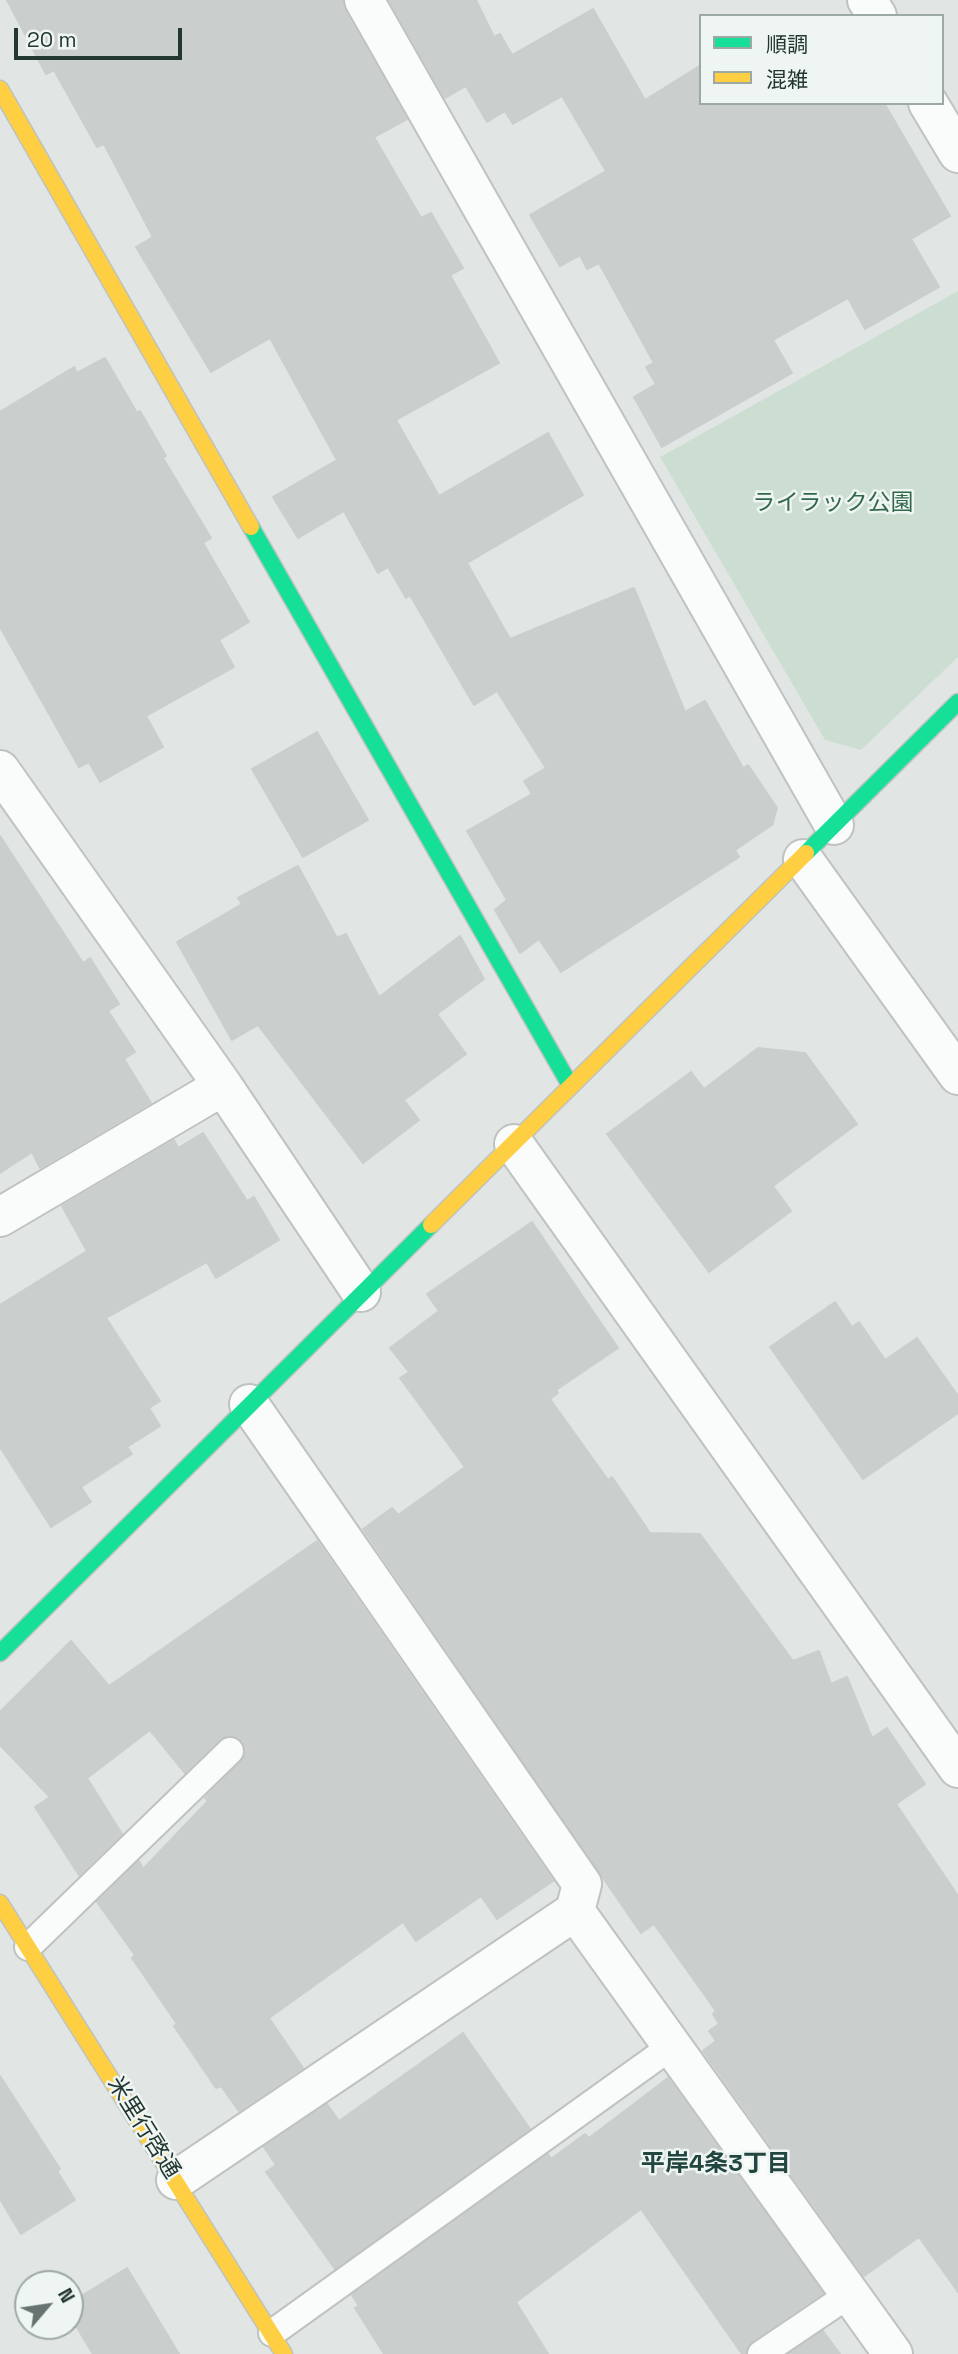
<!DOCTYPE html>
<meta charset="utf-8">
<style>
body{margin:0}
#map{position:relative;width:958px;height:2354px;overflow:hidden;background:#e1e6e4;font-family:"Space Grotesk","Noto Sans JP",sans-serif}
canvas{display:block}
.legend{position:absolute;left:699px;top:14px;width:245px;height:91px;box-sizing:border-box;background:#eff5f2;border:2px solid #9da9a5;margin:0;padding:9px 12px;list-style:none;font-size:21px;color:#223632}
.legend li{display:flex;align-items:center;gap:14px;height:35px}
.legend b{width:35px;border:2px solid #9da9a5}
.north{position:absolute;left:14px;top:2270px;width:70px;height:70px;box-sizing:border-box;background:#eff5f2;border:2px solid #9da9a5;border-radius:50%;rotate:61deg;font-size:19px;font-weight:700;line-height:28px;text-align:center;color:#223632}
.north::after{content:'';display:block;margin:auto;width:24px;height:32px;background:#657470;clip-path:polygon(50% 0,100% 100%,50% 72%,0 100%)}
.scale{position:absolute;left:14px;top:28px;width:168px;height:32px;box-sizing:border-box;border:4px solid #223632;border-top:0;padding-left:9px;font-size:21px;line-height:24px;white-space:nowrap;color:#223632;-webkit-text-stroke:5px #eff5f2;paint-order:stroke}
</style>
<div id="map">
<canvas width="958" height="2354"></canvas>
<ul class="legend">
<li><b style="height:9px;background:#16e098"></b>順調</li>
<li><b style="height:9px;background:#ffcf43"></b>混雑</li>
</ul>
<div class="north">N</div>
<div class="scale">20 m</div>
</div>
<script>
const ctx = document.querySelector('canvas').getContext('2d');
ctx.lineJoin = 'round';
function paint(path, color) { ctx.fillStyle = color; ctx.fill(path, 'evenodd'); }
function stroke(path, color, width, dash) { ctx.strokeStyle = color; ctx.lineWidth = width; ctx.lineCap = dash ? 'butt' : 'round'; ctx.setLineDash(dash || []); ctx.stroke(path); }
function drawText(font, color, halo, rows, align = 'center') {
  ctx.font = font + ' "Space Grotesk","Noto Sans JP",sans-serif'; ctx.lineWidth = 5; ctx.setLineDash([]); ctx.textBaseline = 'middle'; ctx.strokeStyle = halo; ctx.fillStyle = color; for (const [text, x, y, turn = 0] of rows) {
    ctx.save(); ctx.translate(x, y); ctx.rotate((+turn || 0) * Math.PI / 180); ctx.textAlign = isNaN(turn) ? turn : align; if (halo) ctx.strokeText(text, 0, 0); ctx.fillText(text, 0, 0); ctx.restore();
  }
}
paint(new Path2D(`
 M958 291V657L861 750 825 740 660 457Z`), '#ccded2');
const building = new Path2D(`
 M7 0H342L345 11 407 119 374 137 421 218 431 213 463 268 450 275 499 363 396 420 439 496 548 433 583 495 467 563 510 639 634 588 685 712 705 701 743 768 748 765 777 808 772 825 735 850 739 857 561 972 539 939 520 953 495 910 507 900 467 831 532 794 524 781 546 768 497 691 474 705 410 595 406 598 388 567 378 573 344 511 298 538 273 497 337 460 270 338 211 372 136 247 153 237 104 144 97 147 54 70 46 74Z
 M389 0H476L494 37 500 34 512 55 593 9 645 100 701 65V103H884L950 216 911 239 939 287 865 329 848 298 773 340 792 373 662 447 634 397 656 384 646 367 654 363 599 263 587 269 580 255 560 266 530 215 606 171 562 96 513 124 505 111 487 122 466 86 445 98Z
 M105 358 137 413 140 411 166 456 163 458 211 538 203 543 249 622 219 640 234 667 146 716 163 747 100 782 89 762 79 767 0 627V412L74 367 77 373Z
 M317 732 368 820 303 857 252 769Z
 M0 836 83 963 90 958 119 1004 108 1011 135 1052 124 1059 151 1103 40 1168 32 1152 0 1173Z
 M298 866 337 938 346 934 379 997 460 936 484 979 437 1014 466 1054 404 1100 419 1120 363 1163 258 1025 232 1040 177 942 242 904 238 898Z
 M758 1048 805 1053 857 1124 773 1186 791 1211 709 1272 607 1134 691 1072 704 1089Z
 M203 1133 247 1201 254 1197 279 1240 216 1278 207 1262 106 1318 160 1401 149 1408 160 1426 127 1447 132 1454 81 1487 91 1502 51 1527 0 1447V1305L87 1251 62 1206 174 1140 178 1148Z
 M532 1222 618 1348 556 1390 558 1393 550 1399 608 1480 612 1477 650 1533 700 1534 793 1661 819 1651 831 1684 847 1677 872 1738 887 1728 925 1784 896 1804 958 1896V2292L919 2237 864 2276 703 2051 716 2041 709 2031 719 2024 713 2014 716 2011 654 1924 641 1933 363 1529 392 1508 398 1515 465 1467 400 1378 409 1372 390 1348 439 1311 427 1294Z
 M835 1302 852 1327 859 1322 885 1360 917 1338 958 1396V1413L863 1479 770 1347Z
 M317 1541 553 1881 497 1919 481 1896 416 1941 403 1922 269 2018 303 2068 239 2111 221 2086 216 2088 174 2026 177 2024 132 1958 135 1955 97 1902 139 1861 143 1869 208 1801 205 1798 245 1756 242 1741 234 1736 220 1739 185 1773 150 1730 87 1778 122 1834 79 1875 35 1807 50 1797 0 1745V1712L71 1641 109 1686Z
 M463 2033 530 2129 335 2269 266 2172 276 2165 264 2147 327 2104 339 2121Z
 M0 2076 60 2169 57 2171 75 2200 21 2234 0 2199Z
 M668 2078 823 2293 752 2341 745 2354H742L641 2209 516 2302 548 2354H384L355 2308 359 2306 352 2295 548 2154 551 2159 585 2134 589 2138Z
 M127 2268 179 2354H93L70 2316V2303Z
 M823 2331 840 2354H789Z`);
paint(building, '#cacfcd');
stroke(building, '#cacfcd', 2);
const lane = new Path2D(`
 M28 1947 230 1751
 M272 2333 672 2046
 M761 2354 850 2294`);
const street = new Path2D(`
 M364 0 834 825
 M867 0 877 16
 M928 103 958 153
 M0 770 223 1086 361 1292
 M803 859 958 1075
 M514 1144 958 1768
 M0 1217 223 1086
 M249 1404 582 1884 575 1911
 M176 2180 575 1911 893 2354`);
const fast = new Path2D(`
 M251 527 570 1085
 M806 853 958 702
 M0 1653 431 1225`);
const slow = new Path2D(`
 M0 89 251 527
 M431 1225 806 853
 M0 1903 284 2354`);
stroke(lane, '#bec3c1', 30);
stroke(street, '#bec3c1', 42);
stroke(fast, '#bec3c1', 19);
stroke(slow, '#bec3c1', 19);
stroke(lane, '#fafbfb', 26);
stroke(street, '#fafbfb', 38);
stroke(fast, '#16e098', 16);
stroke(slow, '#ffcf43', 16);
drawText('23px', '#31684a', '#eff5f2', [
 ["ライラック公園",833,504]
]);
drawText('23px', '#223632', '#eff5f2', [
 ["米里行啓通",143,2128,58]
]);
drawText('bold 24px', '#21453f', '#eff5f2', [
 ["平岸4条3丁目",716,2164]
]);
</script>
